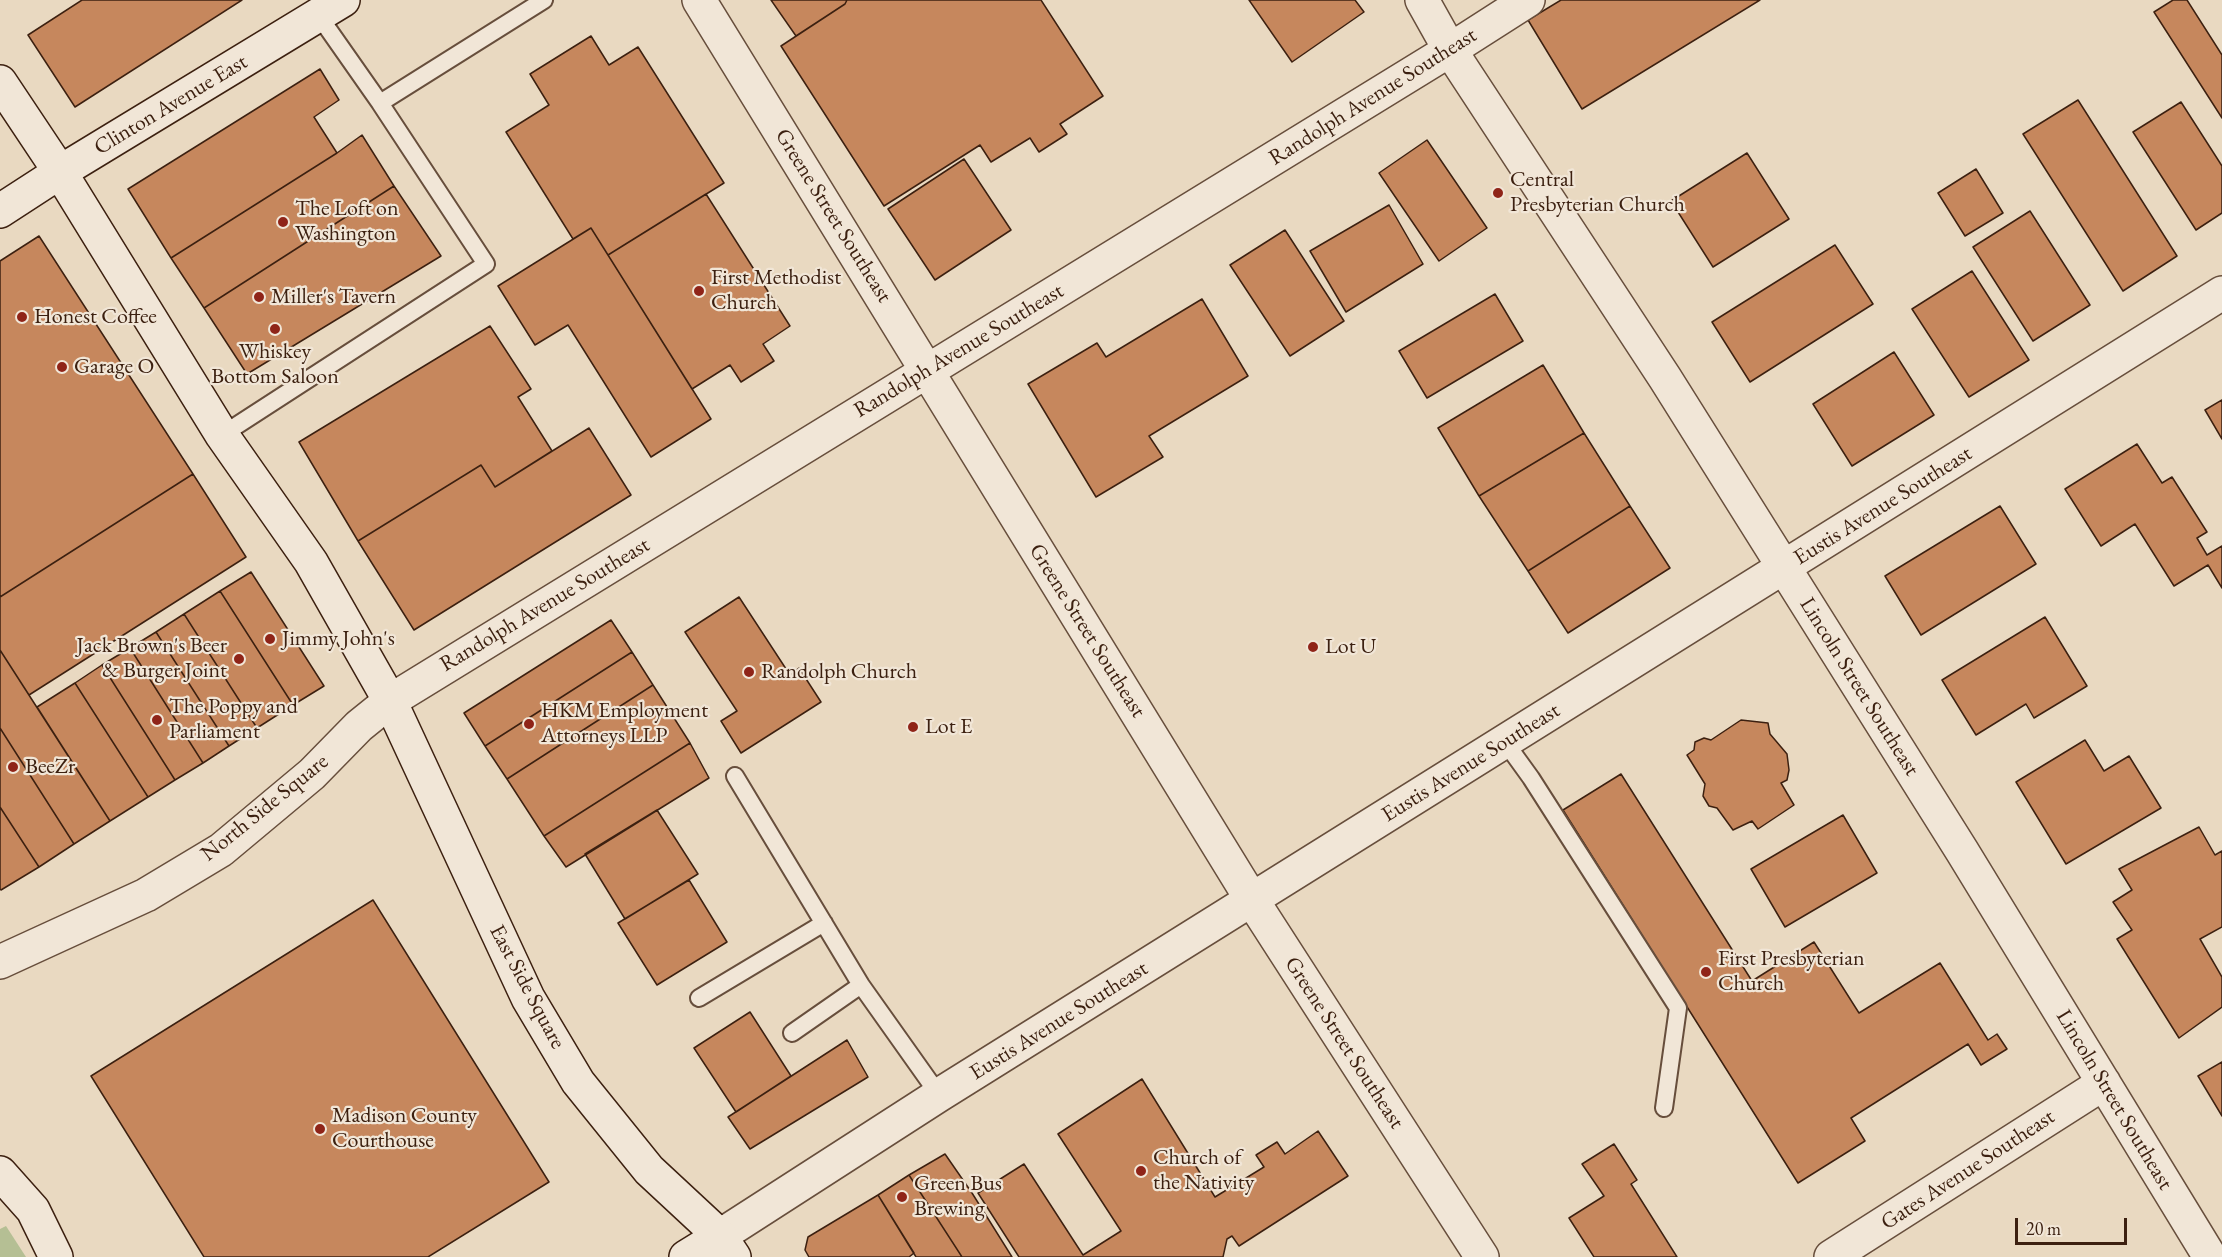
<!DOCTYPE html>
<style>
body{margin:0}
#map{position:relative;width:2222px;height:1257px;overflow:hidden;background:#e9d9c1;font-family:"EB Garamond",serif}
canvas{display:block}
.scale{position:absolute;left:2015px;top:1218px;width:112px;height:27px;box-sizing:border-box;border:3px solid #3c2010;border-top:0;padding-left:8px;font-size:18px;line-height:21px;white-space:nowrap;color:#3c2010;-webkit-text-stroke:4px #f1e6d7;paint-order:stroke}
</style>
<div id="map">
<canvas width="2222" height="1257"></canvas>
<div class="scale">20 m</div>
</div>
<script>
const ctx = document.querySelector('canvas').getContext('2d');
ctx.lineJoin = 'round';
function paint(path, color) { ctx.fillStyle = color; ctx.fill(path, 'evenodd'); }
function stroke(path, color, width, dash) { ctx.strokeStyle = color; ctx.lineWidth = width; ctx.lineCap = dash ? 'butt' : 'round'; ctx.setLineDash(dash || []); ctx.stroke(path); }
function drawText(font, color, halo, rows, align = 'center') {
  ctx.font = font + ' "EB Garamond",serif'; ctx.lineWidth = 4.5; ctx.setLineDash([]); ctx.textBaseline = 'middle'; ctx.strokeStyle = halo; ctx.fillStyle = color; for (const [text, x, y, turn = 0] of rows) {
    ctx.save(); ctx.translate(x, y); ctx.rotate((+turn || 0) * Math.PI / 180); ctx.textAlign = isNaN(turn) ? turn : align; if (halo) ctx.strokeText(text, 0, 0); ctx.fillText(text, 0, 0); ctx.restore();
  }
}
paint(new Path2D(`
 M6 1226 26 1257H0V1229Z`), '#b5bf94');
const building = new Path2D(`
 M82 0H242L75 107 28 35Z
 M771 0H847L845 4 796 36Z
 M847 0H1041L1103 96 1060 124 1067 134 1039 152 1030 138 991 162 980 145 884 206 781 46 845 4Z
 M1249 0H1355L1364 12 1292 62Z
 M1561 0H1760L1582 109 1528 20Z
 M2173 0H2187L2222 55V118L2154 12Z
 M591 36 609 65 638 47 724 183 608 255 591 228 573 239 506 132 549 105 530 74Z
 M320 69 339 100 314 117 337 153 171 258 128 189Z
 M2078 100 2177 256 2123 291 2023 134Z
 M2181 102 2222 166V213L2196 230 2133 132Z
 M362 135 394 186 204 308 171 258 337 153Z
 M1427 140 1487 228 1439 261 1379 173Z
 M1747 153 1789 219 1713 267 1671 201Z
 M964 159 1011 230 935 280 888 209Z
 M1976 169 2003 213 1965 236 1938 193Z
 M394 186 441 256 247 374 204 308Z
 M706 194 790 326 763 344 774 361 741 382 730 365 692 389 608 255Z
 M1389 205 1423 264 1346 312 1310 251Z
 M2030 211 2090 305 2033 341 1973 247Z
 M591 228 711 419 651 457 568 325 535 345 498 286Z
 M1285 230 1344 321 1290 356 1230 265Z
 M39 236 193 474 0 597V261Z
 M1835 245 1873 304 1750 382 1712 322Z
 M1972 271 2029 360 1969 397 1912 309Z
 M1495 294 1523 341 1427 398 1399 351Z
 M1202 299 1248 376 1149 436 1163 457 1096 497 1028 384 1097 343 1106 357Z
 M490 326 531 389 518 397 552 451 495 487 481 465 358 541 299 442Z
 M1894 352 1934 415 1852 466 1813 404Z
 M1543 365 1584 433 1479 496 1438 428Z
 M2222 400V439L2205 410Z
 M589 428 631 495 414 630 358 541 481 465 495 487Z
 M1584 433 1630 506 1528 571 1479 496Z
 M2137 444 2162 483 2172 477 2207 532 2197 538 2207 555 2222 546V588L2208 565 2174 586 2135 524 2101 546 2065 489Z
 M193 474 246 557 29 695 0 650V597Z
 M1630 506 1670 568 1568 633 1528 571Z
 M2000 506 2036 564 1921 635 1885 576Z
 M251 572 324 686 293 705 220 591Z
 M220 591 293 705 257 728 184 614Z
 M739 597 790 675 799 668 821 702 741 753 721 721 737 711 685 632Z
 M184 614 257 728 229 746 156 632Z
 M2045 617 2087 686 2034 718 2026 704 1976 735 1942 680Z
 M611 620 632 652 485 746 464 713Z
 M156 632 229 746 203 763 130 648Z
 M130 648 203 763 175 780 102 665Z
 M0 650 110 821 74 844 0 728Z
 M632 652 653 685 507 779 485 746Z
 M102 665 175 780 148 797 75 683Z
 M75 683 148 797 110 821 37 707Z
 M653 685 690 743 544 836 507 779Z
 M1741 720 1768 723 1770 734 1787 754 1789 770 1787 780 1781 783 1794 805 1758 829 1752 821 1733 830 1717 808 1709 806 1703 796 1705 784 1687 755 1694 750 1695 742 1704 738 1711 740Z
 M0 728 74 844 39 867 0 807Z
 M2085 740 2104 771 2129 756 2161 808 2066 864 2016 782Z
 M690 743 709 778 566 867 544 836Z
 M1621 774 1752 981 1814 942 1859 1013 1940 963 1988 1040 1997 1034 2007 1049 1981 1065 1968 1044 1851 1118 1865 1141 1798 1183 1563 810Z
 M0 807 39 867 1 890 0 889Z
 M657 810 698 874 625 919 585 854Z
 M1843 815 1877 873 1785 927 1751 869Z
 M2199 827 2215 855 2222 851V927L2200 939 2222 977V1007L2179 1038 2117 939 2132 930 2113 902 2132 890 2119 869Z
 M689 880 727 942 657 985 618 923Z
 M373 900 549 1182 428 1257H204L91 1076Z
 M750 1012 791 1076 736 1112 694 1048Z
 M847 1040 868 1077 750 1149 728 1117Z
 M2222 1062V1116L2198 1076Z
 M1142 1079 1215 1197 1264 1167 1256 1155 1277 1142 1285 1154 1318 1131 1348 1176 1239 1246 1232 1236 1227 1239 1223 1257H1019L978 1193 1024 1164 1083 1255 1121 1231 1058 1134Z
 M1614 1144 1637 1180 1631 1184 1677 1257H1594L1569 1218 1604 1196 1582 1164Z
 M945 1154 972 1193 1012 1257H962L909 1175Z
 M909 1175 962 1257H916L878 1195Z
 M878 1195 914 1253 909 1257H809L805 1250 808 1237Z`);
paint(building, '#c6875d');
stroke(building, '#3c2010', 1.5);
const lane = new Path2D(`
 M380 103 544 0
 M222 435 486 264 380 103 319 16
 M1505 742 1531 778 1678 1008 1664 1108
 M735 776 861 985 939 1095
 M699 998 824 923
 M792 1033 861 985`);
const street = new Path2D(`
 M699 0 1252 900 1482 1257
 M1422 0 1450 50 1665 378 1962 851 2210 1257
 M0 962 146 895 221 850 312 774 359 726 390 701 1450 50 1528 0
 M720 1236 939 1095 2222 293
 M1831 1257 2104 1083`);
const secondary = new Path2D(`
 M0 82 60 172 222 435 311 562 390 701 528 998 578 1082 649 1170 720 1236 734 1257
 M0 211 60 172 343 0
 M0 1173 33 1210 56 1257
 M686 1257 720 1236`);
stroke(lane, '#674e3c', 20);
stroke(street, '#674e3c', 36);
stroke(secondary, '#3c2010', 36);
stroke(lane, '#f1e6d7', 16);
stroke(street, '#f1e6d7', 33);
stroke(secondary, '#f1e6d7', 33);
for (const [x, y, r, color] of [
 [1498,193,6,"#8f2418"],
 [283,222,6,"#8f2418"],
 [699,291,6,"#8f2418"],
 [259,297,6,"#8f2418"],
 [22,317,6,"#8f2418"],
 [275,329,6,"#8f2418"],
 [62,367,6,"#8f2418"],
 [270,639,6,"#8f2418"],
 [1313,647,6,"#8f2418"],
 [239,659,6,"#8f2418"],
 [749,672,6,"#8f2418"],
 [157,720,6,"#8f2418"],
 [529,724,6,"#8f2418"],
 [913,727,6,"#8f2418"],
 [13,767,6,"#8f2418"],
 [1706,972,6,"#8f2418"],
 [320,1129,6,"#8f2418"],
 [1141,1171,6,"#8f2418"],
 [902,1197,6,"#8f2418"]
]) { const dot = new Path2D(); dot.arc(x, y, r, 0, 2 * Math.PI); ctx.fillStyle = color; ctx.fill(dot); stroke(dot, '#f1e6d7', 2); }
drawText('22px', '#3c2010', '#f1e6d7', [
 ["Randolph Avenue Southeast",1373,97,-32],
 ["Clinton Avenue East",171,105,-31],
 ["Greene Street Southeast",833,216,58],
 ["Randolph Avenue Southeast",959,351,-31],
 ["Eustis Avenue Southeast",1883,506,-32],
 ["Randolph Avenue Southeast",545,605,-31],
 ["Greene Street Southeast",1087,631,58],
 ["Lincoln Street Southeast",1859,687,58],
 ["Eustis Avenue Southeast",1471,763,-32],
 ["North Side Square",265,808,-39],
 ["East Side Square",527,987,62],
 ["Eustis Avenue Southeast",1059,1021,-32],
 ["Greene Street Southeast",1344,1043,57],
 ["Lincoln Street Southeast",2114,1100,59],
 ["Gates Avenue Southeast",1968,1170,-33]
]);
drawText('22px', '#3c2010', '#f1e6d7', [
 ["Central",1510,180],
 ["Presbyterian Church",1510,205],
 ["The Loft on",295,209],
 ["Washington",295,234],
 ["First Methodist",711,278],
 ["Church",711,303],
 ["Miller's Tavern",271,297],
 ["Honest Coffee",34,317],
 ["Whiskey",275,352,"center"],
 ["Bottom Saloon",275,377,"center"],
 ["Garage O",74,367],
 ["Jimmy John's",282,639],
 ["Jack Brown's Beer",227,646,"right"],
 ["& Burger Joint",227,671,"right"],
 ["Lot U",1325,647],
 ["Randolph Church",761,672],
 ["The Poppy and",169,707],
 ["Parliament",169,732],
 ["HKM Employment",541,711],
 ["Attorneys LLP",541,736],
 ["Lot E",925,727],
 ["BeeZr",25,767],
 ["First Presbyterian",1718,959],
 ["Church",1718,984],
 ["Madison County",332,1116],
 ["Courthouse",332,1141],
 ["Church of",1153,1158],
 ["the Nativity",1153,1183],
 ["Green Bus",914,1184],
 ["Brewing",914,1209]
], 'left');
</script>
